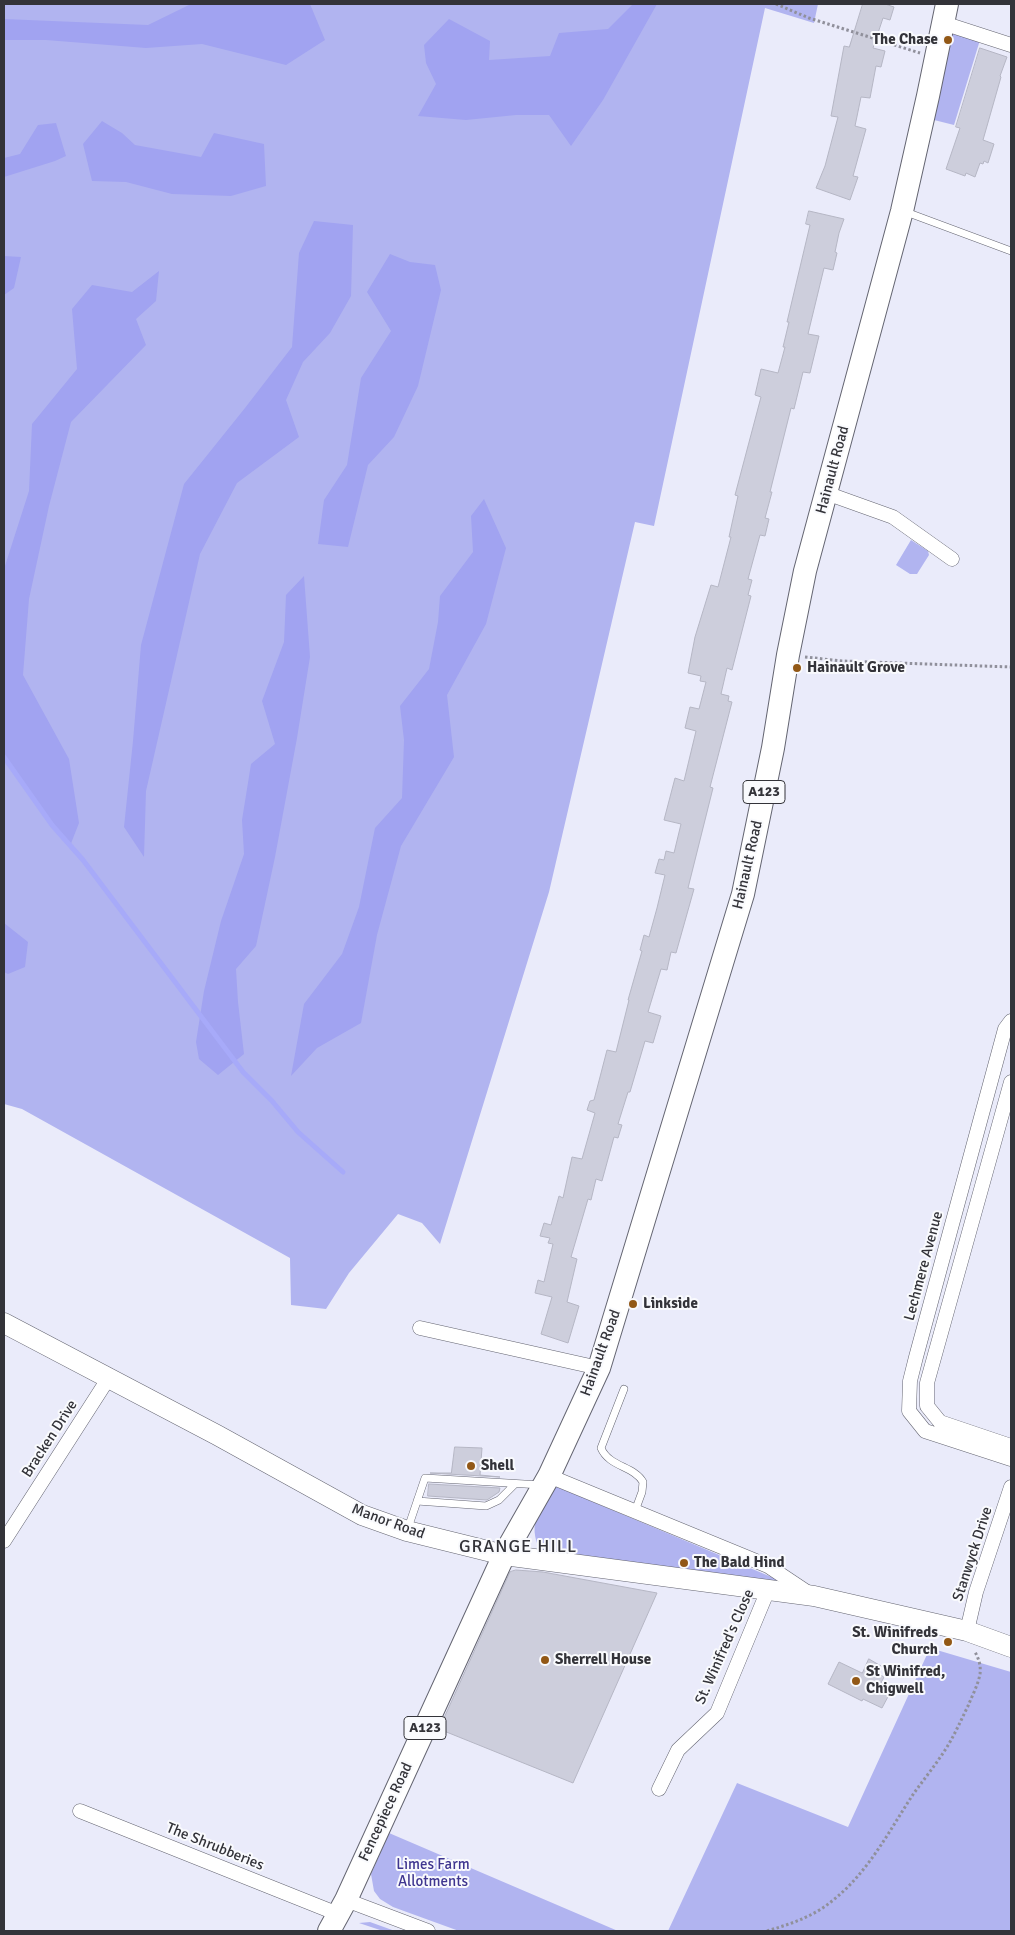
<!DOCTYPE html>
<style>
body{margin:0}
#map{position:relative;width:1015px;height:1935px;overflow:hidden;background:#eaebfa;font-family:Signika,sans-serif}
canvas{display:block}
.frame{position:absolute;inset:0;border:5px solid #333339;pointer-events:none}
</style>
<div id="map">
<canvas width="1015" height="1935"></canvas>
<div class="frame"></div>
</div>
<script>
const ctx = document.querySelector('canvas').getContext('2d');
ctx.lineJoin = 'round';
function paint(path, color) { ctx.fillStyle = color; ctx.fill(path, 'evenodd'); }
function stroke(path, color, width, dash) { ctx.strokeStyle = color; ctx.lineWidth = width; ctx.lineCap = dash ? 'butt' : 'round'; ctx.setLineDash(dash || []); ctx.stroke(path); }
function drawText(font, color, halo, rows, align = 'center') {
  ctx.font = font + ' Signika,sans-serif'; ctx.lineWidth = 4; ctx.setLineDash([]); ctx.textBaseline = 'middle'; ctx.strokeStyle = halo; ctx.fillStyle = color; for (const [text, x, y, turn = 0] of rows) {
    ctx.save(); ctx.translate(x, y); ctx.rotate((+turn || 0) * Math.PI / 180); ctx.textAlign = isNaN(turn) ? turn : align; if (halo) ctx.strokeText(text, 0, 0); ctx.fillText(text, 0, 0); ctx.restore();
  }
}
paint(new Path2D(`
 M4 4H818L814 23 765 8 654 526 635 522 549 892 440 1244 422 1223 398 1214 349 1273 326 1309 291 1305 290 1258 22 1109 4 1104Z
 M950 31 980 40 954 125 930 119Z
 M911 540 928 551 929 555 917 574H910L896 565Z
 M553 1485 788 1584 540 1550C527 1524 540 1507 553 1485Z
 M930 1648 1011 1672V1931H668L737 1783 848 1827Z
 M389 1833 618 1931H459L393 1907 380 1899 374 1891 371 1874Z
 M370 1922 395 1931H383L359 1923Z`), '#b1b4f0');
paint(new Path2D(`
 M191 4H310L325 40 286 65 202 44 146 48 46 40H4V19L148 25Z
 M633 4H657L603 100 571 146 549 115H516L466 120 418 116 436 84 426 63 424 45 449 19 490 41 489 60 550 56 559 33 608 29Z
 M102 121 122 133 135 145 201 157 214 133 264 144 266 186 231 196 172 194 126 182 92 181 83 144Z
 M56 123 66 156 55 161 4 177V158L20 154 38 125Z
 M314 221 353 225 351 296 330 333 303 362 286 400 299 437 237 483 200 554 146 791 144 857 124 827 133 741 141 645 184 484 245 408 292 347 299 253Z
 M390 254 410 262 435 265 441 290 418 386 394 437 368 465 348 547 318 544 324 500 347 465 361 378 391 331 367 292Z
 M4 256 21 257 14 288 4 295Z
 M159 271 156 301 136 319 146 345 71 422 49 506 29 599 23 675 69 759 79 823 70 846 4 757V569L29 491 32 424 77 369 72 309 92 285 132 292Z
 M484 499 506 548 486 624 447 695 454 757 401 846 377 935 361 1023 317 1048 291 1076 304 1004 342 954 359 907 375 828 402 798 404 740 400 706 429 669 438 622 440 596 473 552 471 516Z
 M304 576 310 657 297 738 275 857 256 946 236 969 238 1002 244 1054 218 1075 199 1059 196 1042 204 991 221 921 244 854 242 820 251 764 275 744 262 701 284 642 286 595Z
 M4 923 28 942 25 967 8 974 4 972Z`), '#a1a3f1');
stroke(new Path2D(`
 M4 757 52 825 83 860 243 1072 272 1101 298 1132 343 1172`), '#a7aaf9', 5);
const building = new Path2D(`
 M863 4H885L894 7 890 20 883 18 873 48 885 51 881 67 876 66 870 98 861 97 855 126 866 129 853 176 858 177 850 200 816 188 825 166 838 117 831 116 844 46 849 47Z
 M980 48 1007 57 1000 76 1001 77 983 140 994 144 988 163 984 161 983 164 980 163 975 177 966 173 965 176 946 169 960 128 956 127Z
 M809 211 844 219 839 233 835 252 837 253 833 270 824 268 808 334 819 336 810 373 803 372 794 409 791 408 770 492H772L765 518 769 519 765 536 760 535 748 579 752 580 748 595 751 596 732 670 727 668 721 694 729 696 728 701 732 702 710 787 713 788 688 888 694 889 676 953 671 952 667 970 661 969 648 1012 661 1016 653 1043 645 1041 630 1092H628L618 1124 622 1125 618 1138 614 1137 602 1181 596 1179 591 1200 588 1199 571 1257 577 1259 567 1302 579 1306 568 1343 541 1334 552 1297 535 1293 538 1280 544 1282 553 1244 548 1243 550 1238 540 1236 544 1223 551 1225 559 1196 563 1198 572 1157 582 1159 595 1113 587 1110 590 1101 594 1100 607 1050 616 1052 629 1000H628L642 951 640 950 644 935 649 937 657 908 665 875 655 873 659 859 664 860 666 851 674 853 681 824 664 820 675 778 684 781 696 731 685 728 690 707 699 709 706 682 700 681 701 676 688 673 695 637 711 585 718 587 731 537H729L738 496 735 495 761 397 755 395 761 369 778 373 785 347H783L789 322H787L810 225 806 224Z
 M455 1447 482 1448 480 1475 500 1477 430 1473H451Z
 M429 1484 500 1488 499 1492 487 1500 428 1496Z
 M516 1570 543 1572 657 1593 573 1783 439 1729 510 1572Z
 M869 1659 881 1666 877 1673 884 1677 880 1685 891 1691 882 1708 863 1699 862 1701 828 1684 839 1662 862 1673Z`);
paint(building, '#cdcedc');
stroke(building, '#b5b6c4', 1);
const lane = new Path2D(`
 M906 212 1011 251
 M624 1389 601 1448C609 1467 634 1466 643 1482L642 1492 635 1511
 M417 1501 486 1506 499 1500 514 1485
 M408 1528 425 1478 541 1485`);
const street = new Path2D(`
 M943 23 1011 45
 M826 493 893 517 952 559
 M1011 1021 1005 1029 916 1357 910 1381 909 1411 925 1431 1011 1459
 M1011 1082 927 1383V1406L940 1422 1011 1446
 M420 1328 599 1368
 M549 1476 768 1566 810 1594
 M4 1541 108 1379
 M967 1631 976 1592 1011 1487
 M659 1789 678 1750 717 1713 768 1590
 M80 1811 338 1914
 M346 1900 428 1931`);
const secondary = new Path2D(`
 M4 1323 217 1435 362 1515 407 1531 504 1555 814 1596 967 1631 1011 1647`);
const primary = new Path2D(`
 M329 1931 346 1900 504 1555 549 1476 599 1368 743 894 773 748 788 655 805 571 902 211 928 96 947 4`);
stroke(lane, '#646571', 8);
stroke(street, '#646571', 15);
stroke(secondary, '#646571', 21);
stroke(primary, '#646571', 24);
stroke(new Path2D(`
 M776 4 809 18 920 53
 M805 657 842 661 1011 667
 M767 1931C790 1924 813 1917 832 1901 868 1873 889 1831 914 1793 925 1778 937 1763 947 1747 955 1734 961 1720 968 1706 972 1696 978 1685 980 1674 981 1666 979 1659 975 1652`), '#90909b', 3, [2.5, 2.5]);
stroke(lane, '#fff', 7);
stroke(street, '#fff', 14);
stroke(secondary, '#fff', 20);
stroke(primary, '#fff', 22);
for (const [x, y, r, color] of [
 [948,40,5,"#925816"],
 [797,668,5,"#925816"],
 [633,1304,5,"#925816"],
 [471,1466,5,"#925816"],
 [684,1563,5,"#925816"],
 [948,1642,5,"#925816"],
 [545,1660,5,"#925816"],
 [856,1681,5,"#925816"]
]) { const dot = new Path2D(); dot.arc(x, y, r, 0, 2 * Math.PI); ctx.fillStyle = color; ctx.fill(dot); stroke(dot, '#f9fafd', 2); }
for (const [x, y, w] of [
 [764,792,42],
 [425,1728,42]
]) { const box = new Path2D(); box.roundRect(x - w / 2, y - 11.5, w, 23, 4); ctx.fillStyle = '#f9fafd'; ctx.fill(box); stroke(box, '#333339', 1); }
drawText('bold 14px', '#333339', null, [
 ["A123",764,792],
 ["A123",425,1728]
]);
drawText('bold 15px', '#333339', '#f9fafd', [
 ["The Chase",938,40,"right"],
 ["Hainault Grove",807,668],
 ["Linkside",643,1304],
 ["Shell",481,1466],
 ["The Bald Hind",694,1563],
 ["St. Winifreds",938,1633,"right"],
 ["Church",938,1650,"right"],
 ["Sherrell House",555,1660],
 ["St Winifred,",866,1672],
 ["Chigwell",866,1689]
], 'left');
drawText('15px', '#333339', '#f9fafd', [
 ["Hainault Road",833,470,-75],
 ["Hainault Road",748,865,-77],
 ["Lechmere Avenue",924,1266,-75],
 ["Hainault Road",601,1353,-70],
 ["Bracken Drive",50,1439,-57],
 ["Manor Road",388,1522,20],
 ["Stanwyck Drive",973,1554,-72],
 ["St. Winifred's Close",725,1647,-66],
 ["Fencepiece Road",386,1812,-65],
 ["The Shrubberies",215,1847,22]
]);
drawText('15px', '#3f3690', '#f9fafd', [
 ["Limes Farm",433,1865],
 ["Allotments",433,1882]
]);
ctx.letterSpacing = '1px';
drawText('18px', '#333339', '#f9fafd', [
 ["GRANGE HILL",518,1547]
]);
ctx.letterSpacing = '0px';
</script>
